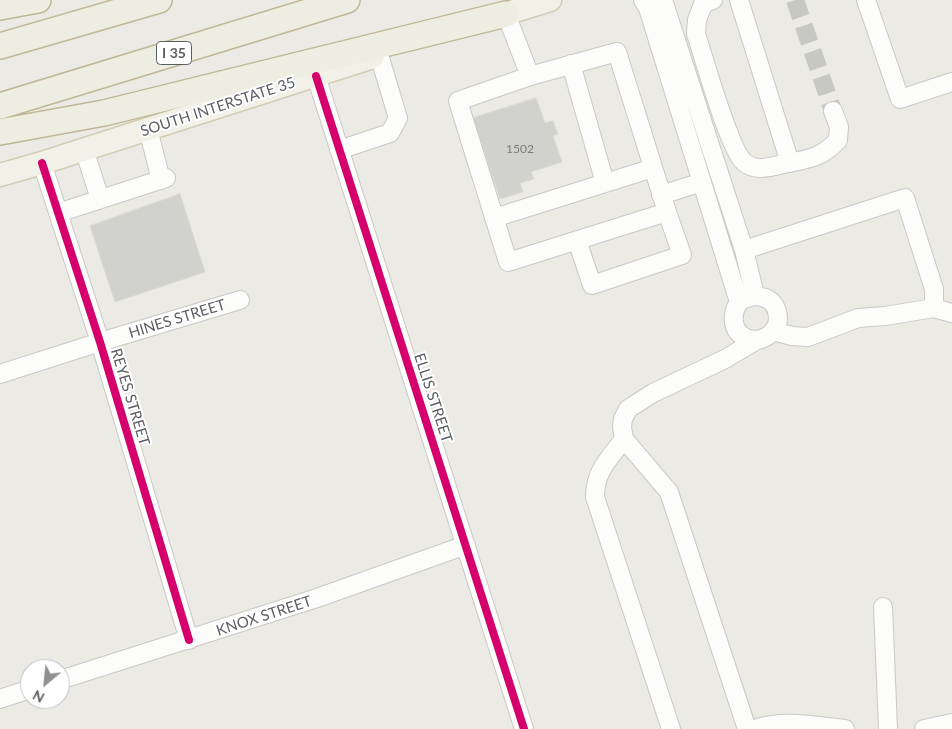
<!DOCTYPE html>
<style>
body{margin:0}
#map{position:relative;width:952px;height:729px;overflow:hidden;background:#ebeae5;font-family:Lato,sans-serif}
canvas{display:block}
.north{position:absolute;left:20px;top:659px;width:50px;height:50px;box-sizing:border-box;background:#fff;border:1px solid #bdbfc1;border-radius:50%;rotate:208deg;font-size:14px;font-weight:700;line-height:20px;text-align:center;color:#5b5e63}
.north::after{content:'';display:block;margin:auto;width:18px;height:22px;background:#8d8f90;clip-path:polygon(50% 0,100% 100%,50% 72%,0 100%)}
</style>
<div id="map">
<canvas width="952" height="729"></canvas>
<div class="north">N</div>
</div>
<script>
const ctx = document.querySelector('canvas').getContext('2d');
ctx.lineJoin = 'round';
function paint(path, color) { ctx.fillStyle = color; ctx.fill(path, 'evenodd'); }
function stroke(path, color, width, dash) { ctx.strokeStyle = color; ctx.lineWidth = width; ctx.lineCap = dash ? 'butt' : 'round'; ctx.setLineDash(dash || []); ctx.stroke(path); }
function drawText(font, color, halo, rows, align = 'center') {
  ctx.font = font + ' Lato,sans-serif'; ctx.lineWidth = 4; ctx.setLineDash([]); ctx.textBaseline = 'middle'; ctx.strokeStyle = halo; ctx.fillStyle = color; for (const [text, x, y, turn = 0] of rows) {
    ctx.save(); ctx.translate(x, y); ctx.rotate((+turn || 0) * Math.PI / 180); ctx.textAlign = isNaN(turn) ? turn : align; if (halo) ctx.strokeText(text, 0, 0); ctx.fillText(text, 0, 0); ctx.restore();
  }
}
const building = new Path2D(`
 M536 98 545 123 553 121 558 134 553 136 562 162 531 172 534 179 520 183 523 192 500 199 473 118Z
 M180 194 205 272 115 302 90 226Z`);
paint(building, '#d1d1ce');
stroke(building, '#dad9d4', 1);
stroke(new Path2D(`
 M795 0 833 111`), '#c7c7c4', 18, [18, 9]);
const minor = new Path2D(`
 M643 0 648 8 739 302C731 314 731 331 746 338 760 344 777 334 778 319 778 296 755 291 739 302
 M663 0 744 250 755 295
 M713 0 703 4 697 20 696 34C704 58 729 149 744 162 756 173 774 166 788 163 809 159 823 157 838 140L839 127 833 111
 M739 0 790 163
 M866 0 900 99 952 82
 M506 14 530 76
 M617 52 667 212 508 262 458 101 530 76Z
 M571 64 605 183
 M316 76 524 729
 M148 129 161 180
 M84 149 100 199
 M339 150 390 133 398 118 379 55
 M42 163 100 342 189 640
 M661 195 702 182
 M58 213 166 178
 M494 218 653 168
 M577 240 592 285 682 255 667 212
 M744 250 905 198 934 289V308
 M773 331 792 336 808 337 858 318 885 316 934 308 952 313
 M0 374 100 342 240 300
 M624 439C609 459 595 471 595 497L671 729
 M883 607 888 729
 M60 680 317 598 466 545
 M0 699 30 689
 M747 729 669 492 624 439 622 427 623 419 628 409 653 393 725 359 757 340
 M755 729C783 719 816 726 845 729
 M924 729 952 723`);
const major = new Path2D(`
 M489 19 550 0
 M0 175 42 163 373 57`);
const highway = new Path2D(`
 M0 7 38 0
 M0 46 159 0
 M0 106 347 0
 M0 132 104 113 506 14`);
stroke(minor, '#c8c8c7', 20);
stroke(major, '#d1cdb5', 25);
stroke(highway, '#bfb896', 28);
stroke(minor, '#fcfcfb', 18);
stroke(major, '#f1f1e8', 22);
stroke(highway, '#eeede2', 25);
stroke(new Path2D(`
 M316 76 524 729
 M42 163 100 342 189 640`), '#d6006c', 8);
drawText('12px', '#7a7c7f', null, [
 ["1502",520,149]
]);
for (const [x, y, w] of [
 [174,53,35]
]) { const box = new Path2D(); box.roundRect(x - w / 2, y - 11.5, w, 23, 4); ctx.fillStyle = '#fff'; ctx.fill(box); stroke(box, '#5b5e63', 1); }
drawText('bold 14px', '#5b5e63', null, [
 ["I 35",174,53]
]);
drawText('15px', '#5b5e63', '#fff', [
 ["SOUTH INTERSTATE 35",218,107,-18],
 ["HINES STREET",177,319,-17],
 ["REYES STREET",130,397,73],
 ["ELLIS STREET",433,398,72],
 ["KNOX STREET",264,616,-18]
]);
</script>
